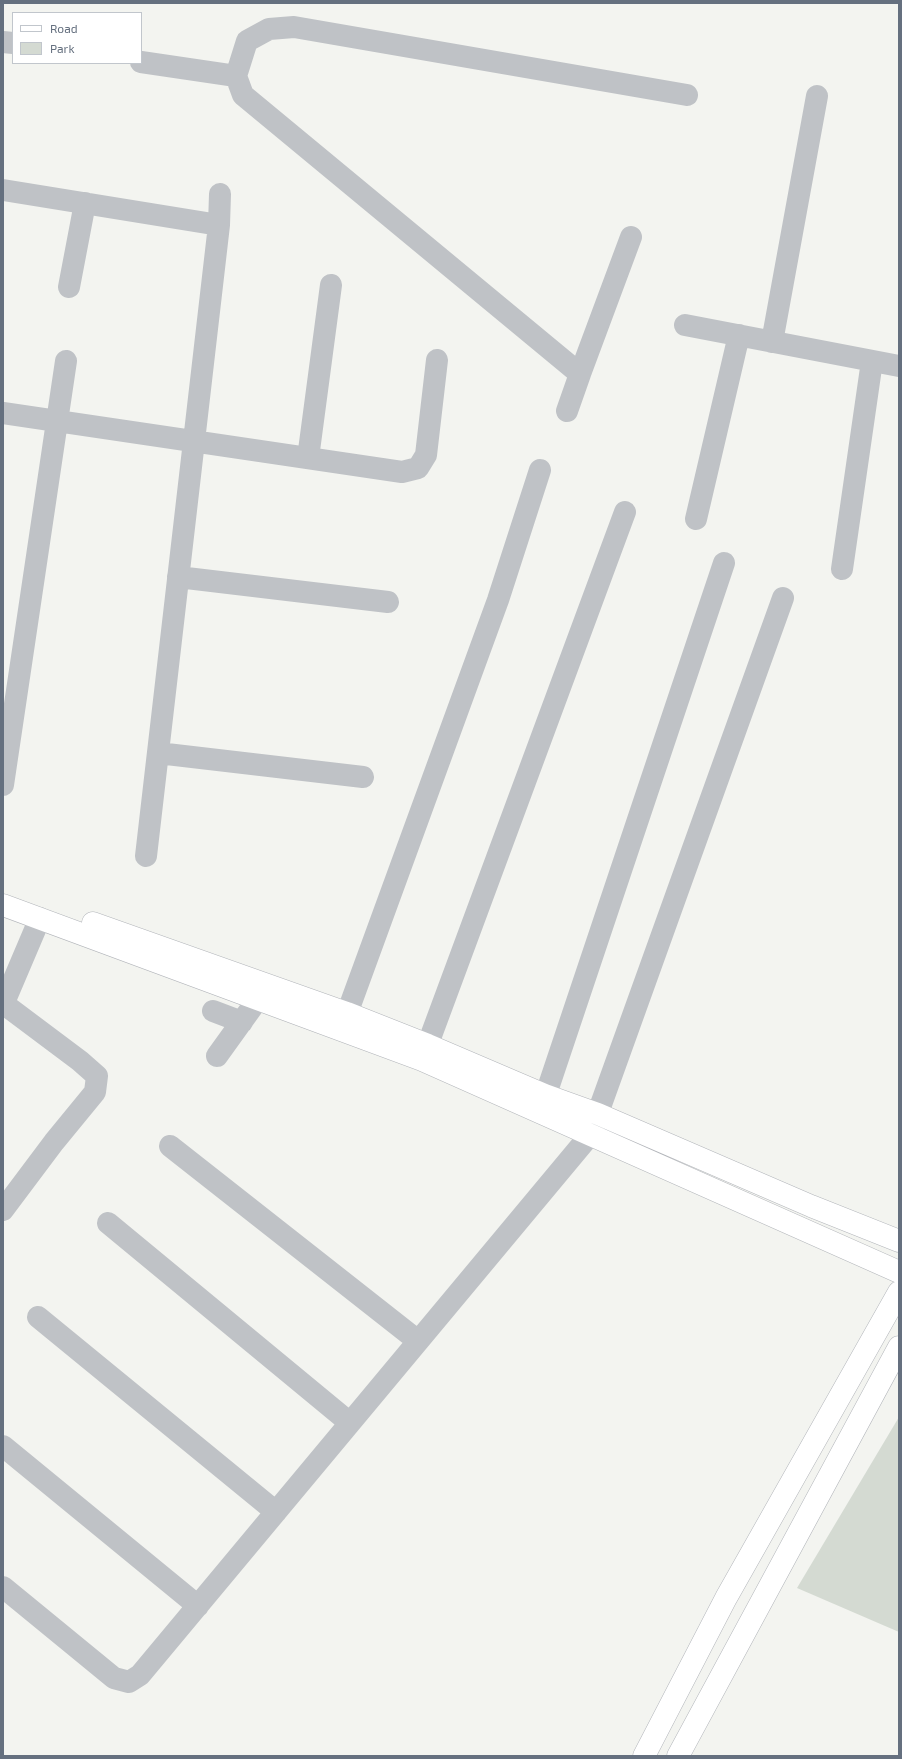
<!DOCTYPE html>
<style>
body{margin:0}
#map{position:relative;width:902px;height:1759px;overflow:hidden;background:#f3f4f0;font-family:"Exo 2",sans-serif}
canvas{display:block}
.frame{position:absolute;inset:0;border:4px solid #65707f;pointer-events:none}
.legend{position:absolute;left:12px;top:12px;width:130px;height:52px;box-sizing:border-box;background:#fff;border:1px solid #c1c6cc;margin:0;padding:5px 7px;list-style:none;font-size:12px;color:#65707f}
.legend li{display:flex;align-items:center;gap:8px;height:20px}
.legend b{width:20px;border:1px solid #c1c6cc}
</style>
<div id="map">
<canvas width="902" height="1759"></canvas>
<div class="frame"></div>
<ul class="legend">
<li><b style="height:5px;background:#fff"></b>Road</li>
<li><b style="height:11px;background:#d4dad2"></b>Park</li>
</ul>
</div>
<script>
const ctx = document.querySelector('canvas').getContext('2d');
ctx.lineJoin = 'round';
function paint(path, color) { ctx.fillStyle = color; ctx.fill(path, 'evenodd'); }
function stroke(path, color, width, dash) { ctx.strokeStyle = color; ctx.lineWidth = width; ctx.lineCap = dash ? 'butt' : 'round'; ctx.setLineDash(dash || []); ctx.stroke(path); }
paint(new Path2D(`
 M899 1417V1632L797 1588Z`), '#d4dad2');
const secondary = new Path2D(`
 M3 905 422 1060 899 1272
 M93 923 347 1013 428 1045 545 1095 598 1114 811 1206 899 1241
 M644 1756 726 1598 899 1292
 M678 1756 899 1347`);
stroke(secondary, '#b2b5ba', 23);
stroke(new Path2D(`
 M3 42 13 43
 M141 62 236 76
 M3 190 219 225
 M69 287 85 203
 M685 325 899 366
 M772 342 817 96
 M580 374 631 237
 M567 411 580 374 243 95 236 76 247 41 269 29 294 27 687 95
 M3 413 402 472 418 468 426 455 437 360
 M308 458 331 285
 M696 519 739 335
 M842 569 872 361
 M178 577 388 602
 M158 753 363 777
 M3 785 66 361
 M146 856 219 225 220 194
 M3 1005 40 918
 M213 1011 242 1022
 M341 1030 498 600 540 470
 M217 1056 258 999
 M422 1060 625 512
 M540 1112 724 563
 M170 1146 418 1341
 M3 1210 54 1142 95 1092 97 1076 80 1061 4 1004
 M108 1223 350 1423
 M38 1317 276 1512
 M3 1446 198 1606
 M3 1587 114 1678 129 1682 140 1675 590 1135 783 598`), '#bfc2c6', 22);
stroke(secondary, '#fff', 22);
</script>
